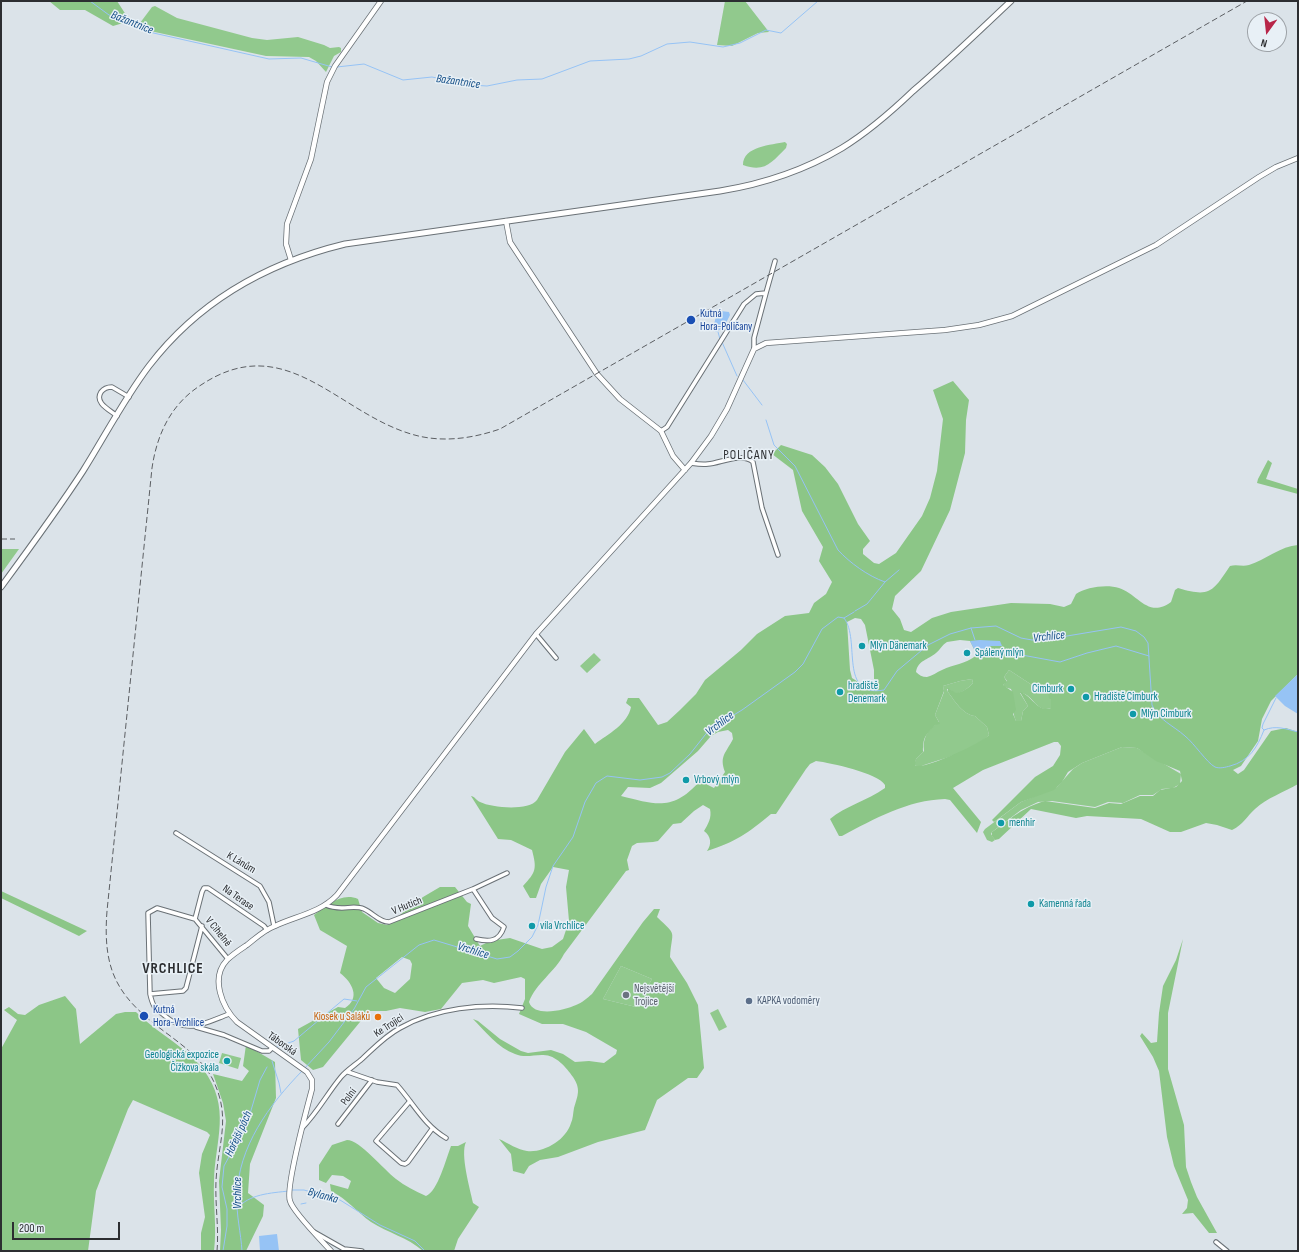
<!DOCTYPE html>
<meta charset="utf-8">
<style>
body{margin:0}
#map{position:relative;width:1299px;height:1252px;overflow:hidden;background:#dbe3e9;font-family:"Sofia Sans Condensed",sans-serif}
canvas{display:block}
.frame{position:absolute;inset:0;border:2px solid #2c2e31;pointer-events:none}
.north{position:absolute;left:1247px;top:12px;width:40px;height:40px;box-sizing:border-box;background:#e8f0f6;border:1px solid #9da2a7;border-radius:50%;rotate:195deg;font-size:11px;font-weight:700;line-height:16px;text-align:center;color:#2c2e31}
.north::after{content:'';display:block;margin:auto;width:14px;height:18px;background:#b82649;clip-path:polygon(50% 0,100% 100%,50% 72%,0 100%)}
.scale{position:absolute;left:12px;top:1222px;width:108px;height:18px;box-sizing:border-box;border:2px solid #2c2e31;border-top:0;padding-left:5px;font-size:12px;line-height:14px;white-space:nowrap;color:#2c2e31;-webkit-text-stroke:3px #e8f0f6;paint-order:stroke}
</style>
<div id="map">
<canvas width="1299" height="1252"></canvas>
<div class="frame"></div>
<div class="north">N</div>
<div class="scale">200 m</div>
</div>
<script>
const ctx = document.querySelector('canvas').getContext('2d');
ctx.lineJoin = 'round';
function paint(path, color) { ctx.fillStyle = color; ctx.fill(path, 'evenodd'); }
function stroke(path, color, width, dash) { ctx.strokeStyle = color; ctx.lineWidth = width; ctx.lineCap = dash ? 'butt' : 'round'; ctx.setLineDash(dash || []); ctx.stroke(path); }
function drawText(font, color, halo, rows, align = 'center') {
  ctx.font = font + ' "Sofia Sans Condensed",sans-serif'; ctx.lineWidth = 3; ctx.setLineDash([]); ctx.textBaseline = 'middle'; ctx.strokeStyle = halo; ctx.fillStyle = color; for (const [text, x, y, turn = 0] of rows) {
    ctx.save(); ctx.translate(x, y); ctx.rotate((+turn || 0) * Math.PI / 180); ctx.textAlign = isNaN(turn) ? turn : align; if (halo) ctx.strokeText(text, 0, 0); ctx.fillText(text, 0, 0); ctx.restore();
  }
}
paint(new Path2D(`
 M725 1H745L769 32 758 33 732 46 717 45Z
 M155 6 177 18 252 38 267 40 298 37 324 45 330 48 339 47 341 48V52L334 56 326 72 316 61 309 57 266 56 141 29 140 23 152 7Z
 M785 142 787 144 786 148C772 162 765 173 743 165 743 146 772 145 785 142Z
 M1 549H19L1 574Z
 M594 653 601 660 587 673 580 666Z
 M1009 670 1032 685 1047 687 1052 703 1051 708C1036 714 1033 693 1020 693L1028 706 1023 711 1021 721H1016C1011 711 1015 699 1011 689L1004 687 1003 685 1007 681 1004 677Z
 M972 679 973 683C970 687 961 693 956 694L949 689H947L948 692C954 700 963 715 975 716L987 727 989 735C971 753 942 758 919 767L914 765 916 759 924 751C922 739 928 728 939 722L935 715 944 692 943 686 960 681Z
 M1122 747 1137 748 1181 774 1180 784 1173 788 1162 789 1153 795H1140L1123 803 1108 802 1095 807 1052 801 1038 802 1021 810 992 832 991 834 995 840 992 842 987 840 983 832 985 829 1021 802 1057 787 1073 769 1082 763Z
 M621 966 652 979 636 1007 603 999Z
 M718 1009 727 1027 719 1031 710 1013Z
 M222 1053 241 1058 238 1069 219 1063Z`), '#91c98d');
paint(new Path2D(`
 M49 1H117L130 21 113 26 85 10H60Z
 M953 381 969 400 966 420 965 453 950 510 921 571 895 596 892 609 900 619 904 630 911 632 932 618 951 612 1011 603 1050 604 1064 607 1071 604 1076 594C1086 587 1107 584 1119 588 1138 594 1148 619 1171 602L1175 590 1178 588C1211 598 1213 591 1230 566 1237 564 1242 567 1249 565 1265 560 1281 546 1298 545V674L1271 701 1262 719 1258 741 1241 766 1233 770 1238 774 1244 770 1271 731 1286 728 1298 732V784C1284 792 1267 798 1255 809 1247 816 1243 825 1232 830L1217 825 1206 823 1181 832H1170L1141 819 1087 816 1076 818 1031 809 999 839 995 840 992 836V832C1012 818 1021 808 1045 801L1095 808 1109 803 1121 804 1140 796H1153L1160 790 1176 787 1182 781 1180 771 1156 761 1137 748 1122 747 1082 763 1068 772 1062 782 1054 790 1021 802 994 822 992 820 1035 777 1053 766 1060 755 1061 746 1058 742H1054L983 770 953 788 981 822 977 833 950 800 945 799C908 800 874 819 842 836H839L830 819C845 806 867 801 885 788V785C878 773 831 763 816 761L810 764 806 769 776 814H771C748 833 736 842 707 851 712 844 711 836 704 831 708 824 712 818 710 809L703 805 694 811 681 823 673 824 658 841 653 842 637 843 632 846 627 860 629 870 626 871 564 954C555 972 536 983 529 1002 534 1018 565 1010 576 1005 582 1003 587 998 592 994L643 922 654 909H660L657 917C678 937 672 929 670 957L687 983 698 1005 704 1068 697 1078H688L657 1100 645 1130 598 1142 558 1157 540 1160 529 1166 524 1174 513 1171 511 1154 499 1139C508 1143 518 1150 527 1151 544 1153 566 1140 571 1123 573 1119 573 1113 574 1108 578 1095 581 1089 573 1077 566 1067 555 1054 542 1055 532 1055 525 1058 515 1054 498 1048 485 1031 473 1019L478 1021 500 1039 521 1051 528 1053 551 1050 563 1054 575 1062 589 1061 604 1063 616 1054 617 1050 586 1032 563 1024H542L519 1014 525 999V979L521 977 494 983 483 980 462 983 441 1009 425 1012 400 1008 386 1011H369L323 1067 313 1070 301 1060 298 1029 338 1007 345 1008C361 998 352 982 340 973L347 946 320 930 314 915C327 906 341 892 358 899L362 912 378 923 387 925 423 897 440 887H455L467 902 471 904 468 926 480 946 490 941 510 938 542 949 552 947 563 939 569 921 566 887 569 870 553 867 541 884 536 898H530L523 886C536 872 537 869 532 850L511 840 498 839 471 796C474 796 476 800 480 802 492 808 529 811 537 800L565 752 584 729 595 744C608 734 628 724 631 707L626 703 628 698H639L658 725 667 722 680 710 696 694 705 680 741 650 757 634 785 616 809 613 814 603 826 594 832 582 819 561 823 547 802 511 793 470 772 454 781 445 812 455 825 467 838 484 858 524 870 541 863 549V554L874 563 879 564 896 553 922 516 930 498 937 471 943 419 933 390ZM855 618 861 619 865 625 874 670V682C865 687 860 683 852 678L850 670 847 622ZM960 640 970 641 977 655C964 665 954 664 942 670 937 672 932 676 927 677 922 677 919 675 916 672 918 660 928 660 936 653 940 650 942 645 947 642ZM1009 670 1032 685 1047 687 1049 698 1051 700V708C1037 713 1032 695 1020 692L1028 706 1023 711 1021 721H1016L1013 714 1016 710 1013 692 1003 685 1007 682 1004 677ZM972 679 973 683C970 687 961 693 956 693L948 688V692C954 700 963 715 975 716L987 727 989 735C980 744 927 768 916 766L915 765 916 759 923 752C923 737 925 736 935 725L940 724 935 715 944 691 943 686 960 681ZM728 730 732 733 733 739C726 753 719 756 725 772L714 788 700 781C673 811 657 805 621 796L628 787 650 788 661 783 698 751 711 736 718 732ZM402 957 410 960 412 964 410 979 395 993 384 988 376 978ZM621 966 652 979 636 1007 603 999Z
 M1268 460 1272 463 1266 479 1298 489V494L1257 483 1258 479Z
 M1 891 87 931 79 936 1 898Z
 M1183 939 1168 1013V1069L1184 1125 1186 1167 1191 1182 1197 1197 1217 1233H1209L1193 1213 1182 1214 1187 1208 1188 1200 1174 1166 1167 1137 1159 1071 1153 1057 1140 1036 1142 1033 1151 1043 1157 1042 1159 1013 1163 986 1176 960Z
 M65 996 76 1009 80 1044 116 1014 125 1012H136C157 1033 185 1046 203 1069 232 1108 215 1140 214 1181 213 1205 217 1227 214 1251H201V1233L205 1217 199 1173 202 1154 210 1135 207 1132 133 1100 128 1109 96 1191 88 1251H1V1049L17 1020 4 1010 9 1007 18 1014 25 1015 39 1005Z
 M246 1045 275 1062 276 1098 250 1164 248 1193 264 1205 263 1216 246 1251H220L221 1230 219 1181 226 1121 223 1103 213 1074 242 1081 249 1071 243 1066Z
 M347 1140C360 1140 384 1170 396 1179 405 1186 415 1191 426 1196 438 1191 446 1159 451 1146H458L466 1142C460 1154 470 1189 473 1203L479 1207 458 1239 454 1251H423C407 1237 388 1233 371 1222 357 1212 347 1199 331 1191L330 1184 348 1189 351 1181 343 1176 332 1175 326 1183 319 1180V1165L332 1145Z`), '#8cc687');
paint(new Path2D(`
 M721 311 729 312 730 315 724 327 716 332 713 329 716 316Z
 M980 640 1000 641 1002 646H991L976 653 970 641Z
 M1298 674V714L1285 706 1275 696Z
 M277 1234 279 1251H260L259 1236Z`), '#96c3f5');
stroke(new Path2D(`
 M90 1 109 15 149 32 269 59 301 58 332 67
 M337 67 364 64 403 80 432 77 471 85 487 86 517 80 542 79 590 61 629 59 641 56 667 44 690 42 723 47 740 43 766 30 781 33 818 1
 M718 332 720 339
 M722 342 737 376
 M743 380 762 405
 M766 420 774 445 795 466 838 550C850 563 868 576 885 582L867 604 855 611
 M885 582 899 570
 M844 618 854 612
 M971 628 975 640
 M979 650 980 653H1011L1060 662 1087 653 1116 646 1149 656
 M1264 730 1262 728 1263 724 1276 698
 M277 1047 294 1041 344 999 357 1001
 M272 1061 279 1083 281 1093
 M304 1069 329 1042 354 1009 366 987 419 945 434 940 497 959 510 957 518 951 532 937 538 925 546 887 553 866 573 837 585 802 596 783 607 776 640 780 662 777 670 773 690 754 709 730 742 710 795 672 803 664 822 629 838 617 844 618C861 640 838 698 884 690L897 671 928 645 950 634 971 628 996 626 1021 638 1032 640 1049 639 1121 627 1136 631 1144 637 1148 643 1152 705C1157 719 1174 726 1185 736 1194 743 1207 763 1215 767 1220 769 1226 767 1230 766 1249 761 1257 748 1264 730 1276 725 1286 729 1298 732
 M292 1190H304L340 1200 380 1225 415 1241 425 1251
 M301 1204 306 1203
 M237 1209C248 1194 271 1193 289 1191
 M223 1251 227 1226V1209L222 1187 224 1166 247 1124 260 1080 267 1067
 M242 1251C241 1233 236 1215 237 1196 238 1147 269 1105 302 1071`), '#96c3f5', 1);
const minor = new Path2D(`
 M766 293 775 261
 M117 416C110 410 94 403 101 392 104 388 108 387 112 387L129 397
 M661 431 667 427 672 419 744 304 756 294 766 293 754 338V349
 M691 463C697 464 702 465 708 464 721 463 741 452 753 462L762 508 778 555
 M536 634 556 658
 M176 833 260 886 269 902 274 926
 M473 889 507 873
 M326 905C341 912 353 904 364 909 373 913 379 922 389 922L473 889 492 918 504 927C499 942 489 942 476 939
 M195 919 202 892 204 888H208L264 926 267 930
 M228 959 195 919 157 908 148 913 150 994C153 1007 154 1007 165 1016 187 1035 205 1023 229 1014
 M150 994 183 991 186 988 202 926
 M196 1027 224 1035 262 1051H269L272 1048
 M348 1072 377 1082 397 1085C414 1104 424 1125 446 1138
 M410 1101 376 1141 401 1163 405 1164 408 1162 432 1129
 M338 1124 372 1080
 M302 1128C317 1113 327 1094 341 1077 346 1071 355 1065 362 1059 374 1048 385 1036 400 1028 435 1008 482 1003 522 1008
 M314 1232 344 1249
 M1216 1242 1227 1251
 M343 1251 344 1249 362 1251`);
const tertiary = new Path2D(`
 M506 221 510 242 597 374 620 399 661 431 673 456 685 470
 M291 260 286 244 287 224 311 159 327 82 335 66 381 1
 M331 1251C322 1241 293 1212 290 1201 285 1188 307 1108 312 1089V1080L307 1072 237 1022C222 1007 210 978 227 960 233 954 241 949 247 945 256 938 264 930 275 926 296 916 320 913 337 895L536 634 691 463 711 436 727 409 754 349 766 343 945 330 979 325 1012 316 1156 245 1259 177 1276 167 1298 158`);
const secondary = new Path2D(`
 M1 587C29 549 57 511 83 471 105 436 124 399 149 366 198 302 267 263 345 244L720 191C763 184 805 170 842 148 868 132 891 112 913 91 947 62 979 31 1011 1`);
stroke(minor, '#6a7176', 5.5);
stroke(tertiary, '#6a7176', 6);
stroke(secondary, '#6a7176', 7);
stroke(minor, '#fff', 3.5);
stroke(tertiary, '#fff', 4.5);
stroke(secondary, '#fff', 5);
stroke(new Path2D(`
 M1 539H15
 M217 1251C219 1228 215 1205 216 1181 218 1142 232 1117 212 1078 202 1060 185 1047 169 1035 120 999 102 975 107 911L152 468C157 434 171 404 201 385 285 329 337 412 411 434 440 443 471 439 500 429L1247 1`), '#5b5e62', 1, [6, 3]);
for (const [x, y, r, color] of [
 [691,320,5,"#1a4fb4"],
 [862,646,4,"#0f9aa8"],
 [967,653,4,"#0f9aa8"],
 [1071,689,4,"#0f9aa8"],
 [840,692,4,"#0f9aa8"],
 [1086,697,4,"#0f9aa8"],
 [1133,714,4,"#0f9aa8"],
 [686,780,4,"#0f9aa8"],
 [1001,823,4,"#0f9aa8"],
 [1031,904,4,"#0f9aa8"],
 [532,926,4,"#0f9aa8"],
 [626,995,4,"#6b7280"],
 [749,1001,4,"#5c6f8a"],
 [144,1016,5,"#1a4fb4"],
 [378,1017,4,"#e8710a"],
 [227,1061,4,"#0f9aa8"]
]) { const dot = new Path2D(); dot.arc(x, y, r, 0, 2 * Math.PI); ctx.fillStyle = color; ctx.fill(dot); stroke(dot, '#e8f0f6', 1.5); }
drawText('11px', '#164399', '#e8f0f6', [
 ["Kutná",700,314],
 ["Hora-Poličany",700,327],
 ["Kutná",153,1010],
 ["Hora-Vrchlice",153,1023]
], 'left');
drawText('11px', '#0d838f', '#e8f0f6', [
 ["Mlýn Dänemark",870,646],
 ["Spálený mlýn",975,653],
 ["hradiště",848,686],
 ["Denemark",848,699],
 ["Cimburk",1063,689,"right"],
 ["Hradiště Cimburk",1094,697],
 ["Mlýn Cimburk",1141,714],
 ["Vrbový mlýn",694,780],
 ["menhir",1009,823],
 ["Kamenná řada",1039,904],
 ["víla Vrchlice",540,926],
 ["Geologická expozice",219,1055,"right"],
 ["Čížkova skála",219,1068,"right"]
], 'left');
drawText('11px', '#2c2e31', '#e8f0f6', [
 ["K Lánům",241,863,31],
 ["Na Terase",238,898,35],
 ["V Hutích",407,906,-22],
 ["V Cihelně",218,932,51],
 ["Ke Trojici",389,1026,-33],
 ["Táborská",282,1044,35],
 ["Polní",349,1097,-53]
]);
drawText('11px', '#5b616d', '#e8f0f6', [
 ["Nejsvětější",634,989],
 ["Trojice",634,1002]
], 'left');
drawText('11px', '#4e5e75', '#e8f0f6', [
 ["KAPKA vodoměry",757,1001]
], 'left');
drawText('11px', '#c56008', '#e8f0f6', [
 ["Kiosek u Saláků",370,1017]
], 'right');
drawText('italic 12px', '#154f87', '#e8f0f6', [
 ["Bažantnice",132,23,22],
 ["Bažantnice",458,82,8],
 ["Vrchlice",1049,637,-6],
 ["Vrchlice",720,724,-37],
 ["Vrchlice",473,951,17],
 ["Hořejší pách",239,1134,-65],
 ["Vrchlice",238,1193,-90],
 ["Bylanka",323,1196,16]
]);
ctx.letterSpacing = '1px';
drawText('13px', '#2c2e31', '#e8f0f6', [
 ["POLIČANY",749,456]
]);
ctx.letterSpacing = '0px';
ctx.letterSpacing = '1px';
drawText('bold 15px', '#2c2e31', '#e8f0f6', [
 ["VRCHLICE",173,969]
]);
ctx.letterSpacing = '0px';
</script>
